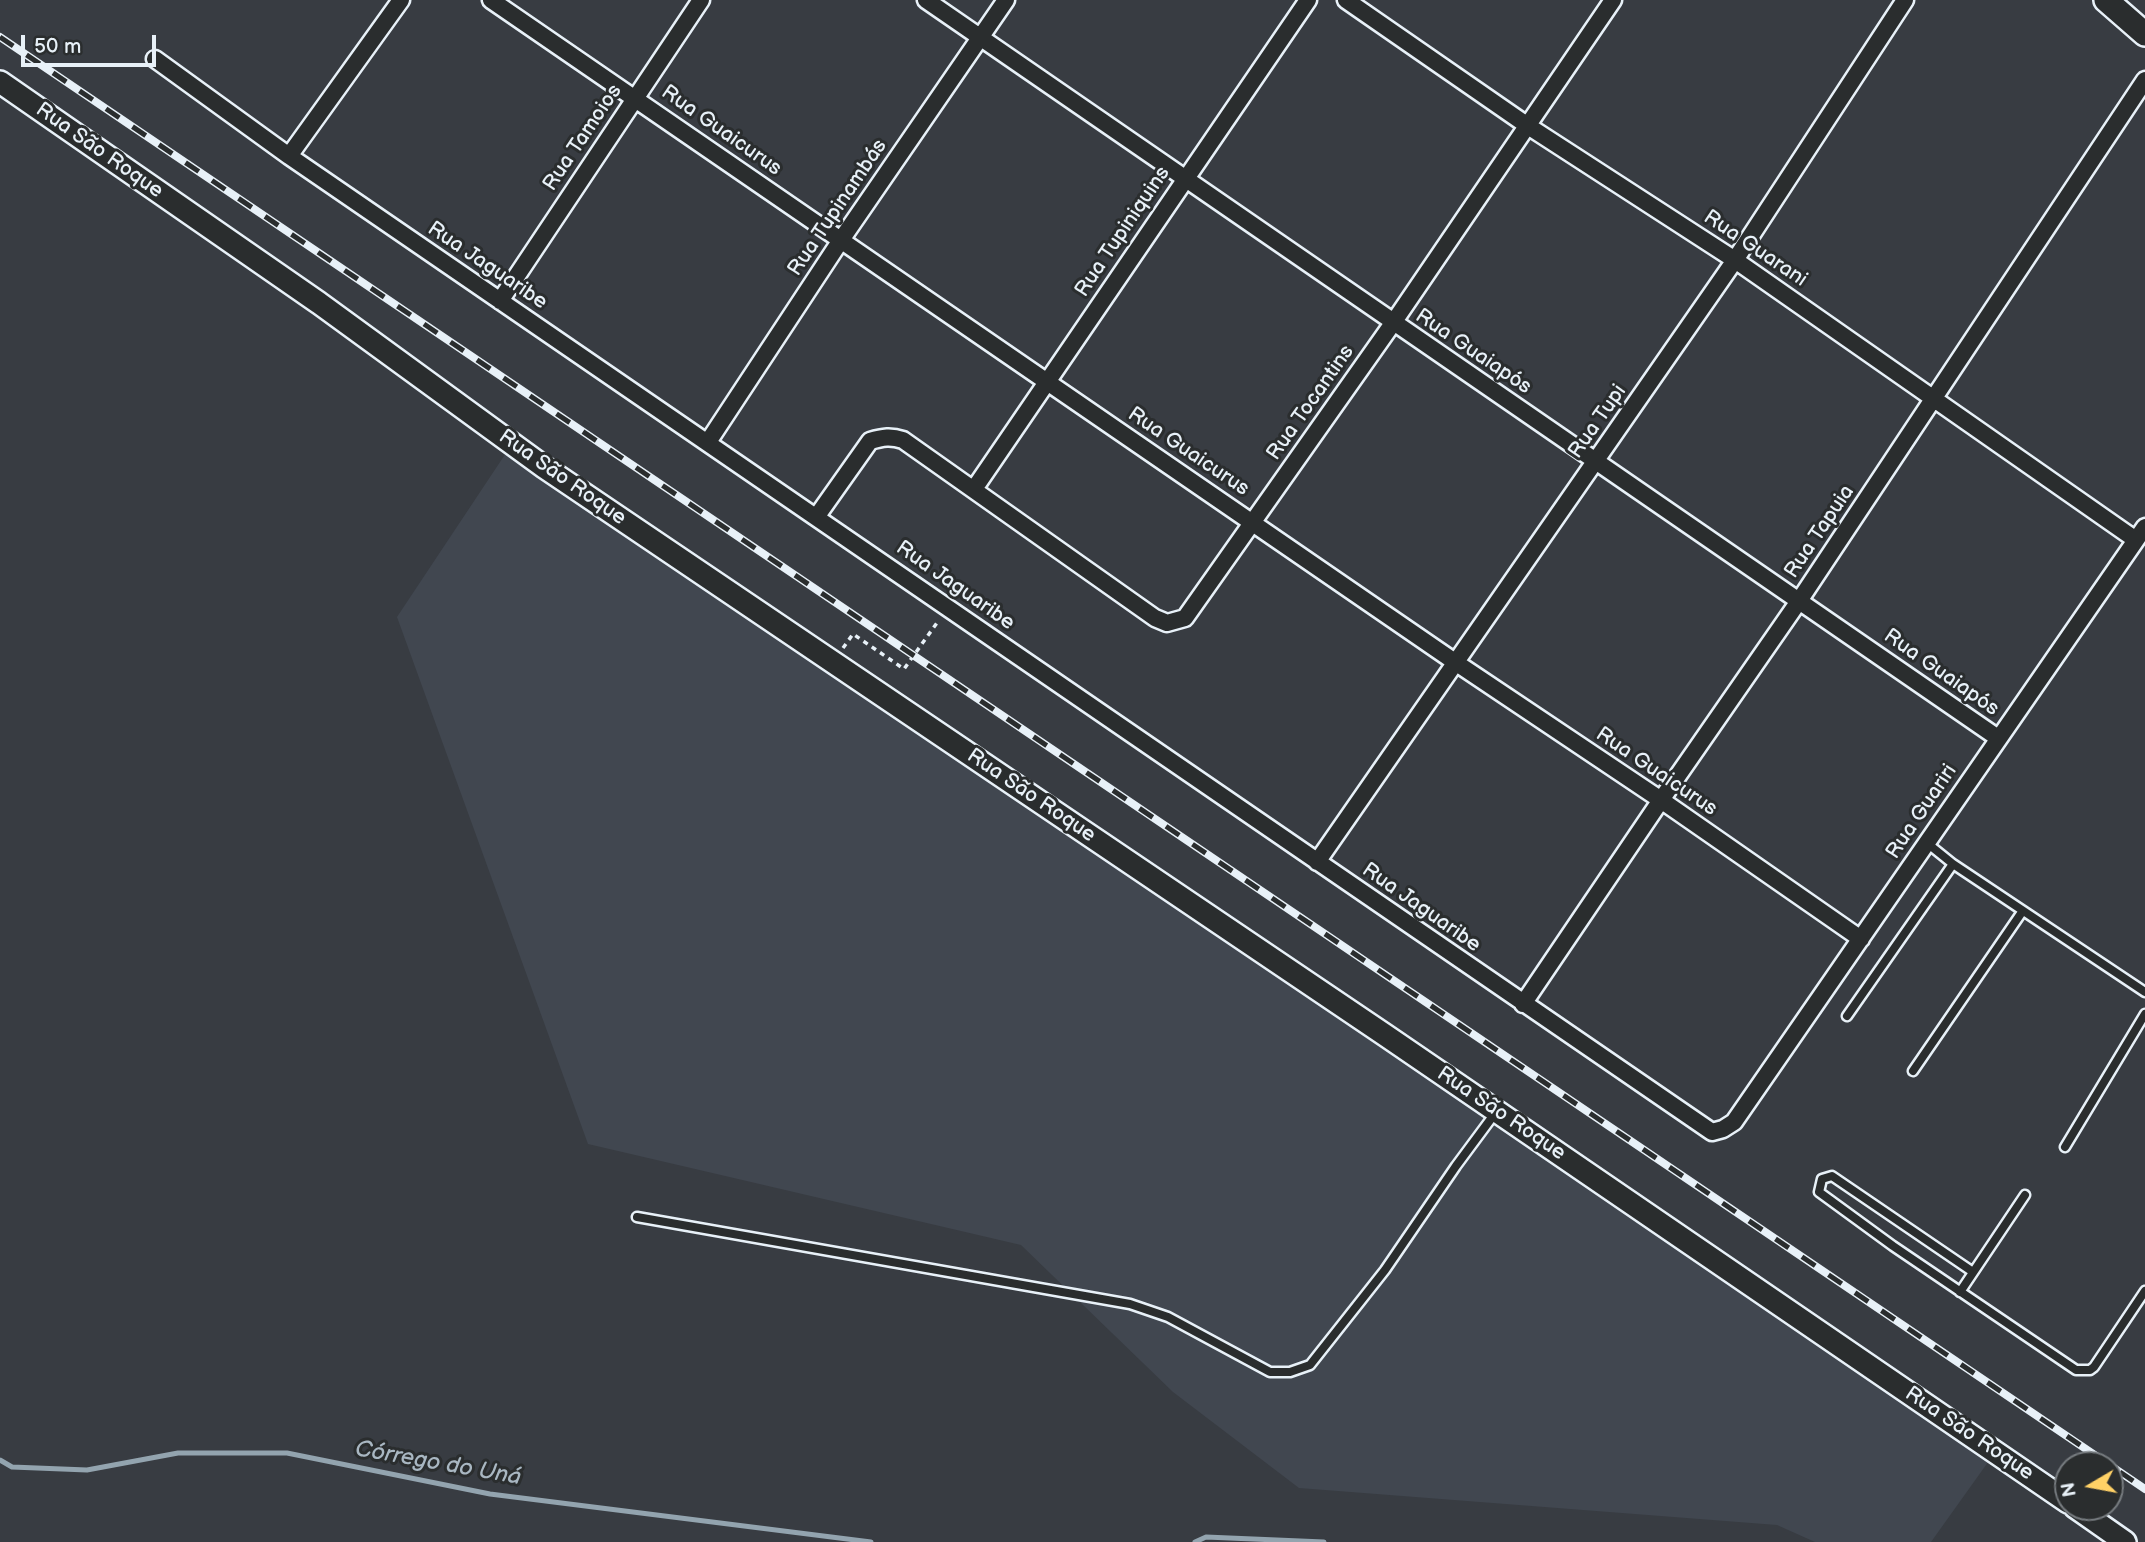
<!DOCTYPE html>
<meta charset="utf-8">
<style>
body{margin:0}
#map{position:relative;width:2145px;height:1542px;overflow:hidden;background:#383c42;font-family:"Balsamiq Sans",sans-serif}
canvas{display:block}
.north{position:absolute;left:2054px;top:1451px;width:70px;height:70px;box-sizing:border-box;background:#2a2d2e;border:2px solid #767b7f;border-radius:50%;rotate:260deg;font-size:19px;font-weight:700;line-height:28px;text-align:center;color:#e8f1f8}
.north::after{content:'';display:block;margin:auto;width:24px;height:32px;background:#ffd166;clip-path:polygon(50% 0,100% 100%,50% 72%,0 100%)}
.scale{position:absolute;left:21px;top:35px;width:135px;height:32px;box-sizing:border-box;border:4px solid #e8f1f8;border-top:0;padding-left:9px;font-size:21px;line-height:24px;white-space:nowrap;color:#e8f1f8;-webkit-text-stroke:5px #2a2d2e;paint-order:stroke}
</style>
<div id="map">
<canvas width="2145" height="1542"></canvas>
<div class="north">N</div>
<div class="scale">50 m</div>
</div>
<script>
const ctx = document.querySelector('canvas').getContext('2d');
ctx.lineJoin = 'round';
function paint(path, color) { ctx.fillStyle = color; ctx.fill(path, 'evenodd'); }
function stroke(path, color, width, dash) { ctx.strokeStyle = color; ctx.lineWidth = width; ctx.lineCap = dash ? 'butt' : 'round'; ctx.setLineDash(dash || []); ctx.stroke(path); }
function drawText(font, color, halo, rows, align = 'center') {
  ctx.font = font + ' "Balsamiq Sans",sans-serif'; ctx.lineWidth = 6; ctx.setLineDash([]); ctx.textBaseline = 'middle'; ctx.strokeStyle = halo; ctx.fillStyle = color; for (const [text, x, y, turn = 0] of rows) {
    ctx.save(); ctx.translate(x, y); ctx.rotate((+turn || 0) * Math.PI / 180); ctx.textAlign = isNaN(turn) ? turn : align; if (halo) ctx.strokeText(text, 0, 0); ctx.fillText(text, 0, 0); ctx.restore();
  }
}
paint(new Path2D(`
 M510 447 1991 1458 1931 1542H1815L1777 1525 1299 1488 1173 1392 1021 1245 588 1144 397 617Z`), '#414750');
stroke(new Path2D(`
 M0 1460 12 1467 87 1470 178 1453H287L490 1494 871 1542
 M1195 1542 1206 1537 1324 1542`), '#93a4af', 5);
const lane = new Path2D(`
 M1927 843 1953 864 2145 992
 M1847 1016 1953 864
 M1913 1071 2022 912
 M2065 1147 2145 1014
 M637 1217 1130 1304 1168 1317 1270 1372H1290L1310 1365 1385 1270 1456 1166 1496 1112
 M1973 1272 1832 1176 1822 1179 1819 1192 1893 1246 2076 1370H2090L2094 1367 2145 1291
 M1960 1292 2025 1195`);
const street = new Path2D(`
 M491 0 1455 662 1661 800 1861 939
 M926 0 1998 738
 M1346 0 1528 126 1735 260 2136 540
 M155 59 289 156 1712 1132 1723 1129 1734 1122 2145 527
 M289 156 401 0
 M500 301 701 0
 M708 442 841 240 1006 0
 M974 489 1308 0
 M817 516 870 441C883 437 891 436 903 440L1155 618 1167 623 1185 618 1393 323 1613 0
 M1317 862 1735 260 1905 0
 M1523 1004 1661 800 1799 601 2145 80`);
const secondary = new Path2D(`
 M0 82 319 303 544 467 1385 1035 2068 1502
 M2075 1507 2125 1542`);
const primary = new Path2D(`
 M2106 0 2145 34`);
stroke(lane, '#e8f1f8', 13);
stroke(street, '#e8f1f8', 21);
stroke(secondary, '#e8f1f8', 26);
stroke(primary, '#e8f1f8', 28);
stroke(new Path2D(`
 M843 648 853 634 904 669 939 620`), '#e8f1f8', 3.5, [5, 5]);
stroke(lane, '#2a2d2e', 8);
stroke(street, '#2a2d2e', 16);
stroke(secondary, '#2a2d2e', 21);
stroke(primary, '#2a2d2e', 23);
const rail = new Path2D(`
 M0 37 2145 1489`);
stroke(rail, '#e8f1f8', 8);
stroke(rail, '#2a2d2e', 5, [16]);
drawText('21px', '#e8f1f8', '#2a2d2e', [
 ["Rua Guaicurus",721,131,35],
 ["Rua Tamoios",583,138,-56],
 ["Rua São Roque",99,151,35],
 ["Rua Tupinambás",838,208,-56],
 ["Rua Tupiniquins",1123,232,-56],
 ["Rua Guarani",1755,249,34],
 ["Rua Jaguaribe",487,266,34],
 ["Rua Guaiapós",1473,352,34],
 ["Rua Tocantins",1311,403,-55],
 ["Rua Tupi",1598,422,-55],
 ["Rua Guaicurus",1188,452,34],
 ["Rua São Roque",562,478,35],
 ["Rua Tapuia",1820,532,-56],
 ["Rua Jaguaribe",955,586,35],
 ["Rua Guaiapós",1941,673,35],
 ["Rua Guaicurus",1656,772,34],
 ["Rua São Roque",1031,796,34],
 ["Rua Guariri",1922,812,-56],
 ["Rua Jaguaribe",1421,908,35],
 ["Rua São Roque",1501,1114,34],
 ["Rua São Roque",1969,1434,34]
]);
drawText('italic 23px', '#a9b7c2', '#2a2d2e', [
 ["Córrego do Uná",438,1464,10]
]);
</script>
